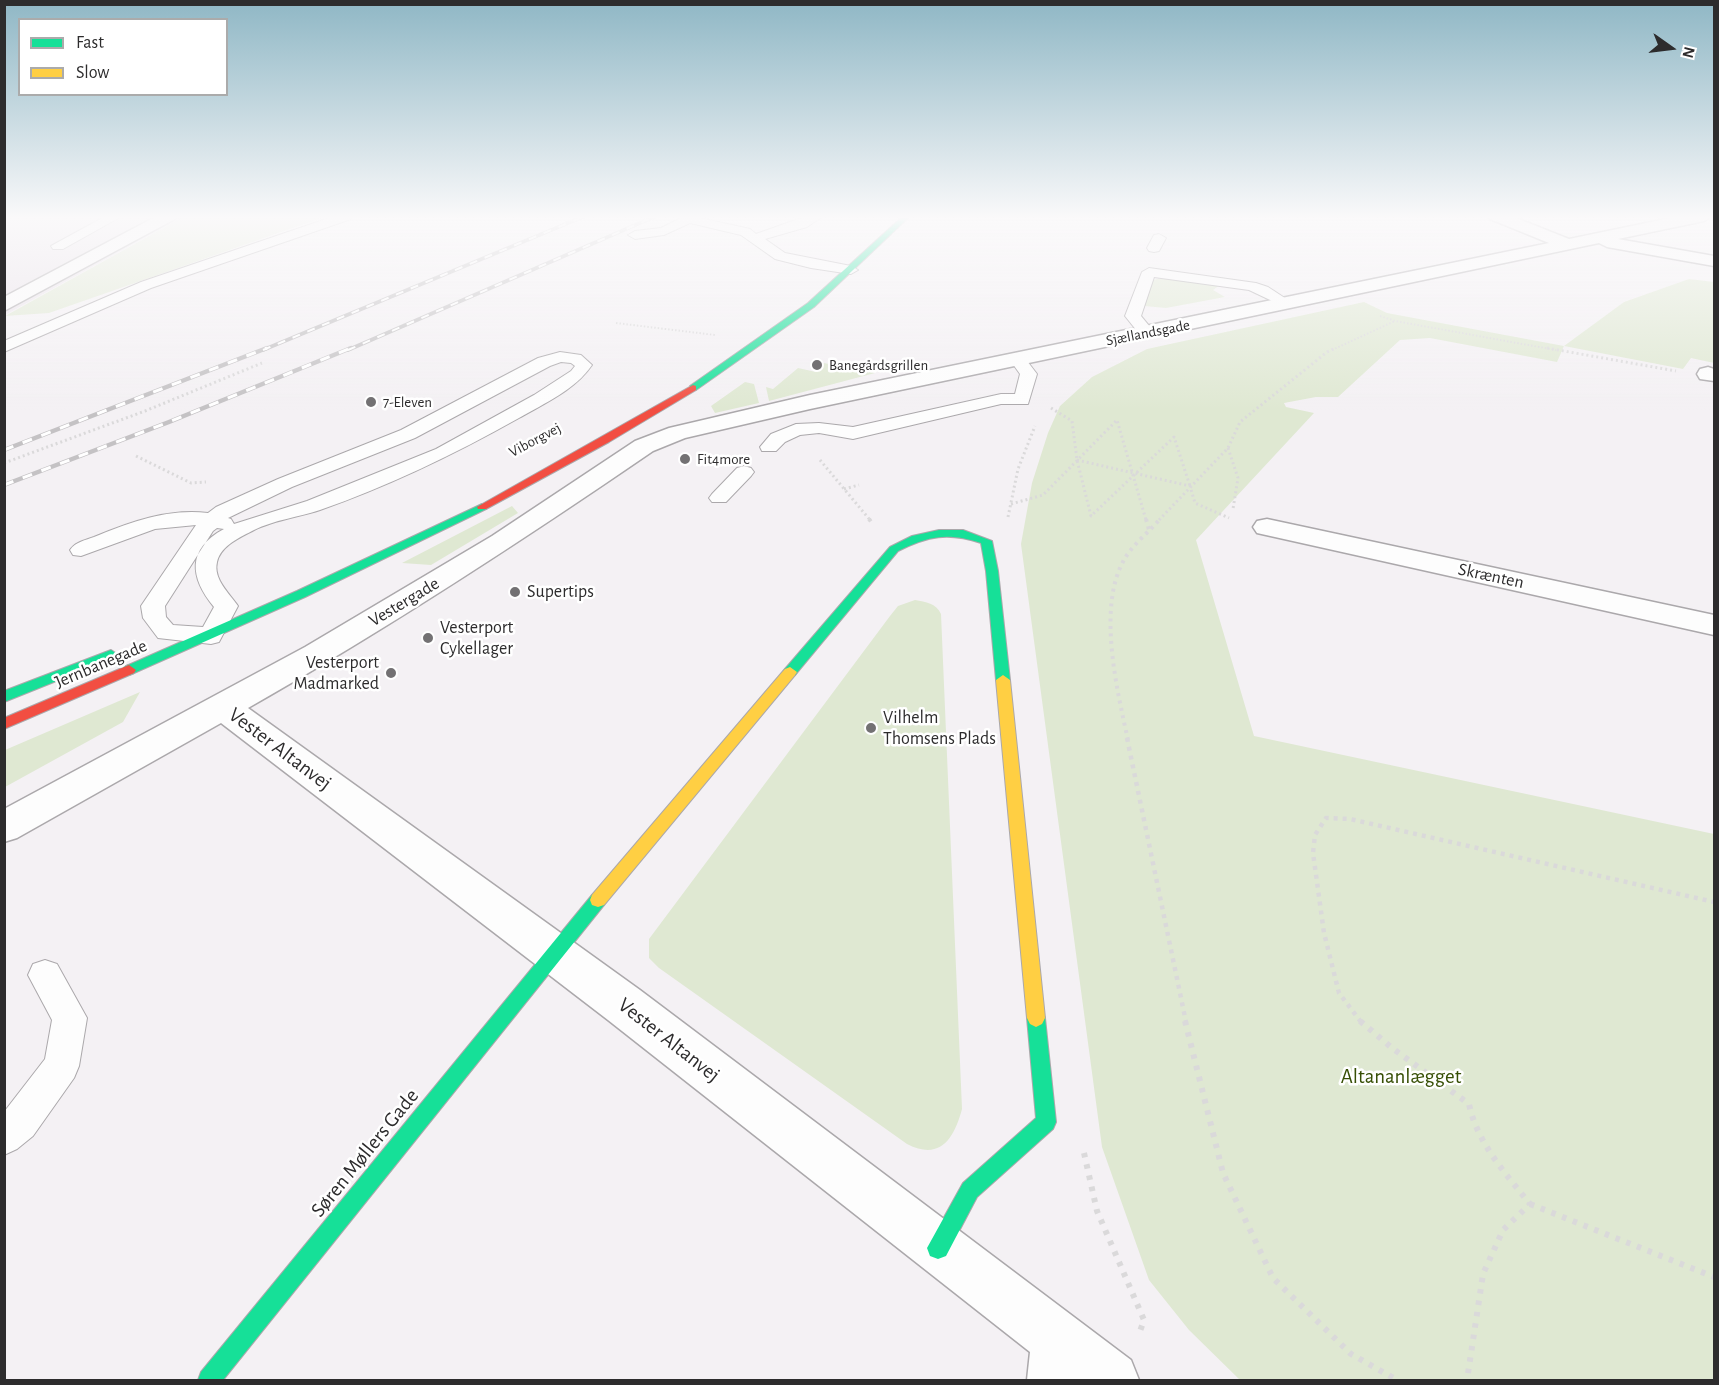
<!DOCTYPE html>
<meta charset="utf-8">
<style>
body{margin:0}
#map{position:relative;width:1719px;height:1385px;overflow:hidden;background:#f4f1f4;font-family:"Alegreya Sans",sans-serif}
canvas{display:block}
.frame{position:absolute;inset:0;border:6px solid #2d2c2d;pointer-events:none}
.legend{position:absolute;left:18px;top:18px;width:210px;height:78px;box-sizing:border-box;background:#fff;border:2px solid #ababab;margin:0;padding:8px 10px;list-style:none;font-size:18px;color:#2d2c2d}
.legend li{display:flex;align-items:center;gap:12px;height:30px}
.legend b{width:30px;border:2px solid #ababab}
.north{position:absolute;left:1641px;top:18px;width:60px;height:60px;-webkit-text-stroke:4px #fff;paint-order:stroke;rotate:104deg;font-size:16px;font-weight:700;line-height:24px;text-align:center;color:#2d2c2d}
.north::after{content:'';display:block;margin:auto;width:21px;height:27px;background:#2d2c2d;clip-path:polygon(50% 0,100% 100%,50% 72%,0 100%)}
</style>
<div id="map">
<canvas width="1719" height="1385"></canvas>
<div class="frame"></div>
<ul class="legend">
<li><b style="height:8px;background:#16e098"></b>Fast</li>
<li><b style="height:8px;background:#ffcf43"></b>Slow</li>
</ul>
<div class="north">N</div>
</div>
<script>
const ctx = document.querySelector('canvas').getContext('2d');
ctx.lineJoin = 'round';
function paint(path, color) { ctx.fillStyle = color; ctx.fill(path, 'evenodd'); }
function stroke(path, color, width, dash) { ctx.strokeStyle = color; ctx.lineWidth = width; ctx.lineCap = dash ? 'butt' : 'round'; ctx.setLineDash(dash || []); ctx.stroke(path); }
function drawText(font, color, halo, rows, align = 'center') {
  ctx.font = font + ' "Alegreya Sans",sans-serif'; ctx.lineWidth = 5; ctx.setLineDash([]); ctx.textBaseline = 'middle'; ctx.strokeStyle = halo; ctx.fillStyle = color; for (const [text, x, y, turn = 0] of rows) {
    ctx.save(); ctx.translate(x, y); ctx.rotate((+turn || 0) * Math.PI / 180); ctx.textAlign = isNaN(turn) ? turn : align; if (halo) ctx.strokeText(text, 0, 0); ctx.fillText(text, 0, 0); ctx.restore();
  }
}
paint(new Path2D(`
 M5 216H185L5 315Z`), '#eae3ea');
paint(new Path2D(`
 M185 216H327L49 313 5 316Z
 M1161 278 1220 285 1213 290 1225 297 1166 308 1144 306 1153 280Z
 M1689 279 1714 282V363L1691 358 1683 369 1564 346 1557 362 1430 338 1400 340 1338 397H1316L1284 403 1286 407 1314 413 1196 540 1254 736 1714 834V1380H1240L1189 1330 1149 1280 1102 1147 1021 544 1032 483 1048 433 1060 406 1092 377 1147 349 1364 302 1387 313 1564 346 1624 302Z
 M824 363 875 373 769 401 766 387 773 389 798 368 816 372Z
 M745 382 754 384 759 403 715 413 711 406Z
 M512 506 518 513 431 565 402 563Z
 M915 600C926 602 936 603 941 614L962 1109C954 1139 940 1161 907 1144L659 968 649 958V939L890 616 898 606Z
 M140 692 123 722 5 787V750Z`), '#dfe8d2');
const lane = new Path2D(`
 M106 216H122L63 249H53L51 246Z
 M335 216H353L351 219 151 288 4 352V341L141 282Z
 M685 216H701L700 218 750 229 756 234 807 216H823L807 227 765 239 785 253 851 266 858 270 851 274 811 268 775 259 741 235 690 223 664 235 635 239 628 235 635 231 661 228Z
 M1159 234 1166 238 1159 251 1154 252 1149 251 1147 248 1154 235Z
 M1149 268 1256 283 1268 287 1294 304 1287 308 1249 290 1154 277 1141 316 1155 333 1153 336H1141L1125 316 1142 272Z
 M560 352 581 355 592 365C575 390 545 403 519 418 455 454 389 486 320 510 299 517 274 520 254 530 241 537 221 545 217 562 213 579 229 593 238 606L219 642 211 644 158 638 143 618 141 606 196 525 155 529 81 556 73 555 70 550C75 542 86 540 94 537 130 522 169 508 208 513L216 507 278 479 401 430 538 358ZM561 362 571 363 575 366 571 371 534 395 436 449 307 501 234 524 231 519 228 518 292 487 415 438 550 366ZM217 528 224 529C186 549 190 578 214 607L203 627 173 625 166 617 165 606 213 531Z
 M1018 355 1024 357 1037 374 1028 404H1001L853 439 819 433 800 435 785 442 776 451H762L760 447 771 434 796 424 819 423 853 427 1001 394H1015L1020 374 1010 360Z
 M744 466 751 468 754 472 751 476 726 502H712L709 498 712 494 737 468Z
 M45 960 57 964 87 1018 79 1066 74 1078 33 1136 17 1149 4 1155V1112L45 1059 52 1020 28 975 33 964Z`);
const street = new Path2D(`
 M157 216H177L175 219 4 311V297Z
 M1488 216H1511L1569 239 1680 216H1712L1704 221 1618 239 1714 256V266L1607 247 1599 243 810 409 685 438 653 451C520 542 387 629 248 708L640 990 1131 1360 1139 1380H1027L1030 1352 608 1020 221 723 17 838 4 842V809L305 647 492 536 635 441 669 428 810 395 1549 243 1490 219Z
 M1708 367 1714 369V381L1700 379 1697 374 1700 369Z
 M1267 519 1714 615V635L1257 533 1253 527 1257 521Z`);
const fast = new Path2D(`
 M903 216H910L814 307 696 390H690V386L808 303Z
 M482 504 486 505V509L305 597 134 673 129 675 122 670 124 667 297 591Z
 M939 530H963L992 541 998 571 1010 680 1008 683H998L996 680 986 571 981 543C948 532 928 536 898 551L795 675H785L783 672 785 669 890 547 912 536Z
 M111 650 117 654 116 657 4 702V691Z
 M598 893 604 895 606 900 604 905 223 1380H198L201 1372 592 895Z
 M1036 1009 1042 1012 1045 1018 1056 1122 1053 1129 977 1197 946 1256 938 1259 930 1256 927 1248 963 1183 1036 1118 1027 1018 1030 1012Z`);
const slow = new Path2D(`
 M790 667 797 672 795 675 604 905 598 907 592 905 590 900 592 895 785 669Z
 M1003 675 1010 680 1045 1018 1042 1024 1036 1027 1030 1024 1027 1018 996 680Z`);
const jam = new Path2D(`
 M693 385 696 386V390L609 442 486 509H478L477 507Z
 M129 665 136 670 134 673 4 729V718Z`);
stroke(lane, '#aba8ab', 2);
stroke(street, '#aba8ab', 3);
stroke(fast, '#aba8ab', 2);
stroke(slow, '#aba8ab', 2);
stroke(jam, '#aba8ab', 2);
stroke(new Path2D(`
 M1380 316 1395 321 1556 350
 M616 323 715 335
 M1332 350 1395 321`), '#dad9da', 2, [1.5, 2]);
stroke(new Path2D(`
 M1547 348 1676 371
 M1051 408 1072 421 1077 460 1091 516 1174 437 1190 486
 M1228 448 1238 478 1233 509
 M136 456 191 483 206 482
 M820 460 870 520
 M1077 460 1190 486 1195 503 1229 518
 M4 463 145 411 262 363
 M844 489 859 485
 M1011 504 1043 495 1117 420 1146 520
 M1008 517 1018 469 1035 426
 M1159 520 1228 448 1240 422 1327 352 1336 348`), '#dad9da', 3, [2, 3]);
stroke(new Path2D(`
 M869 519 872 523
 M1146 519 1149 530
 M1128 740C1117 690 1097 607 1124 560 1132 545 1149 532 1160 519`), '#dad9da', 4, [3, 4.5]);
stroke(new Path2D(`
 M1127 738 1186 1022
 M1361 1022 1339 993 1324 933 1313 853 1315 835 1326 818 1350 819 1714 902`), '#dad9da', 4.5, [4, 5]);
stroke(new Path2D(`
 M1185 1021 1223 1173 1273 1278 1351 1354 1397 1380
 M1360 1021 1392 1048 1469 1104C1477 1143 1506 1174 1530 1204L1503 1230 1483 1274 1467 1380
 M1084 1153 1097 1211 1144 1320 1139 1334
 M1530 1204 1714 1277`), '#dad9da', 6, [4.5, 7]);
paint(lane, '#fdfdfd');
paint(street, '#fdfdfd');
paint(fast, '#16e098');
paint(slow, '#ffcf43');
paint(jam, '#f24e42');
const railFar1 = new Path2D(`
 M263 350 585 216
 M348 350 656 216`);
const rail = new Path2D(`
 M4 450 267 348
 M4 485 169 422 351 348`);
stroke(railFar1, '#c4c2c4', 4);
stroke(rail, '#c4c2c4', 4.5);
stroke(railFar1, '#fff', 2, [8]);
stroke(rail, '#fff', 3, [10]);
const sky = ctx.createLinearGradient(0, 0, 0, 410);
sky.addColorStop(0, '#8fb7c5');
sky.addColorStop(0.53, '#faf9fa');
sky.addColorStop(1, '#faf9fa00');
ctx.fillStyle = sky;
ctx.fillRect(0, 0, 1719, 410);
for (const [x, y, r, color] of [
 [817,365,6,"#737173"],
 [371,402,6,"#737173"],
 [685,459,6,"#737173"],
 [515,592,6,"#737173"],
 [428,638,6,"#737173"],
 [391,673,6,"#737173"],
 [871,728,6,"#737173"]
]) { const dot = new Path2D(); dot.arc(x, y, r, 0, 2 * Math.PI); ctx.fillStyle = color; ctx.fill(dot); stroke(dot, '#fff', 2); }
drawText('15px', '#2d2c2d', '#fff', [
 ["Sjællandsgade",1148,333,-11],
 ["Viborgvej",535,440,-28]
]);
drawText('15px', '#2d2c2d', '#fff', [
 ["Banegårdsgrillen",829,365],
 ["7-Eleven",383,402],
 ["Fit4more",697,459]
], 'left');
drawText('18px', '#2d2c2d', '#fff', [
 ["Skrænten",1491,576,12],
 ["Vestergade",404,602,-31],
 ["Jernbanegade",101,664,-23]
]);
drawText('18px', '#2d2c2d', '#fff', [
 ["Supertips",527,592],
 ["Vesterport",440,628],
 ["Cykellager",440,649],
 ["Vesterport",379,663,"right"],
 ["Madmarked",379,684,"right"],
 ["Vilhelm",883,718],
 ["Thomsens Plads",883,739]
], 'left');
drawText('21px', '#2d2c2d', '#fff', [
 ["Vester Altanvej",280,749,37],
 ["Vester Altanvej",669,1040,38],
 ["Søren Møllers Gade",365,1153,-51]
]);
drawText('21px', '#374f05', '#fff', [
 ["Altananlægget",1401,1077]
]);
</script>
